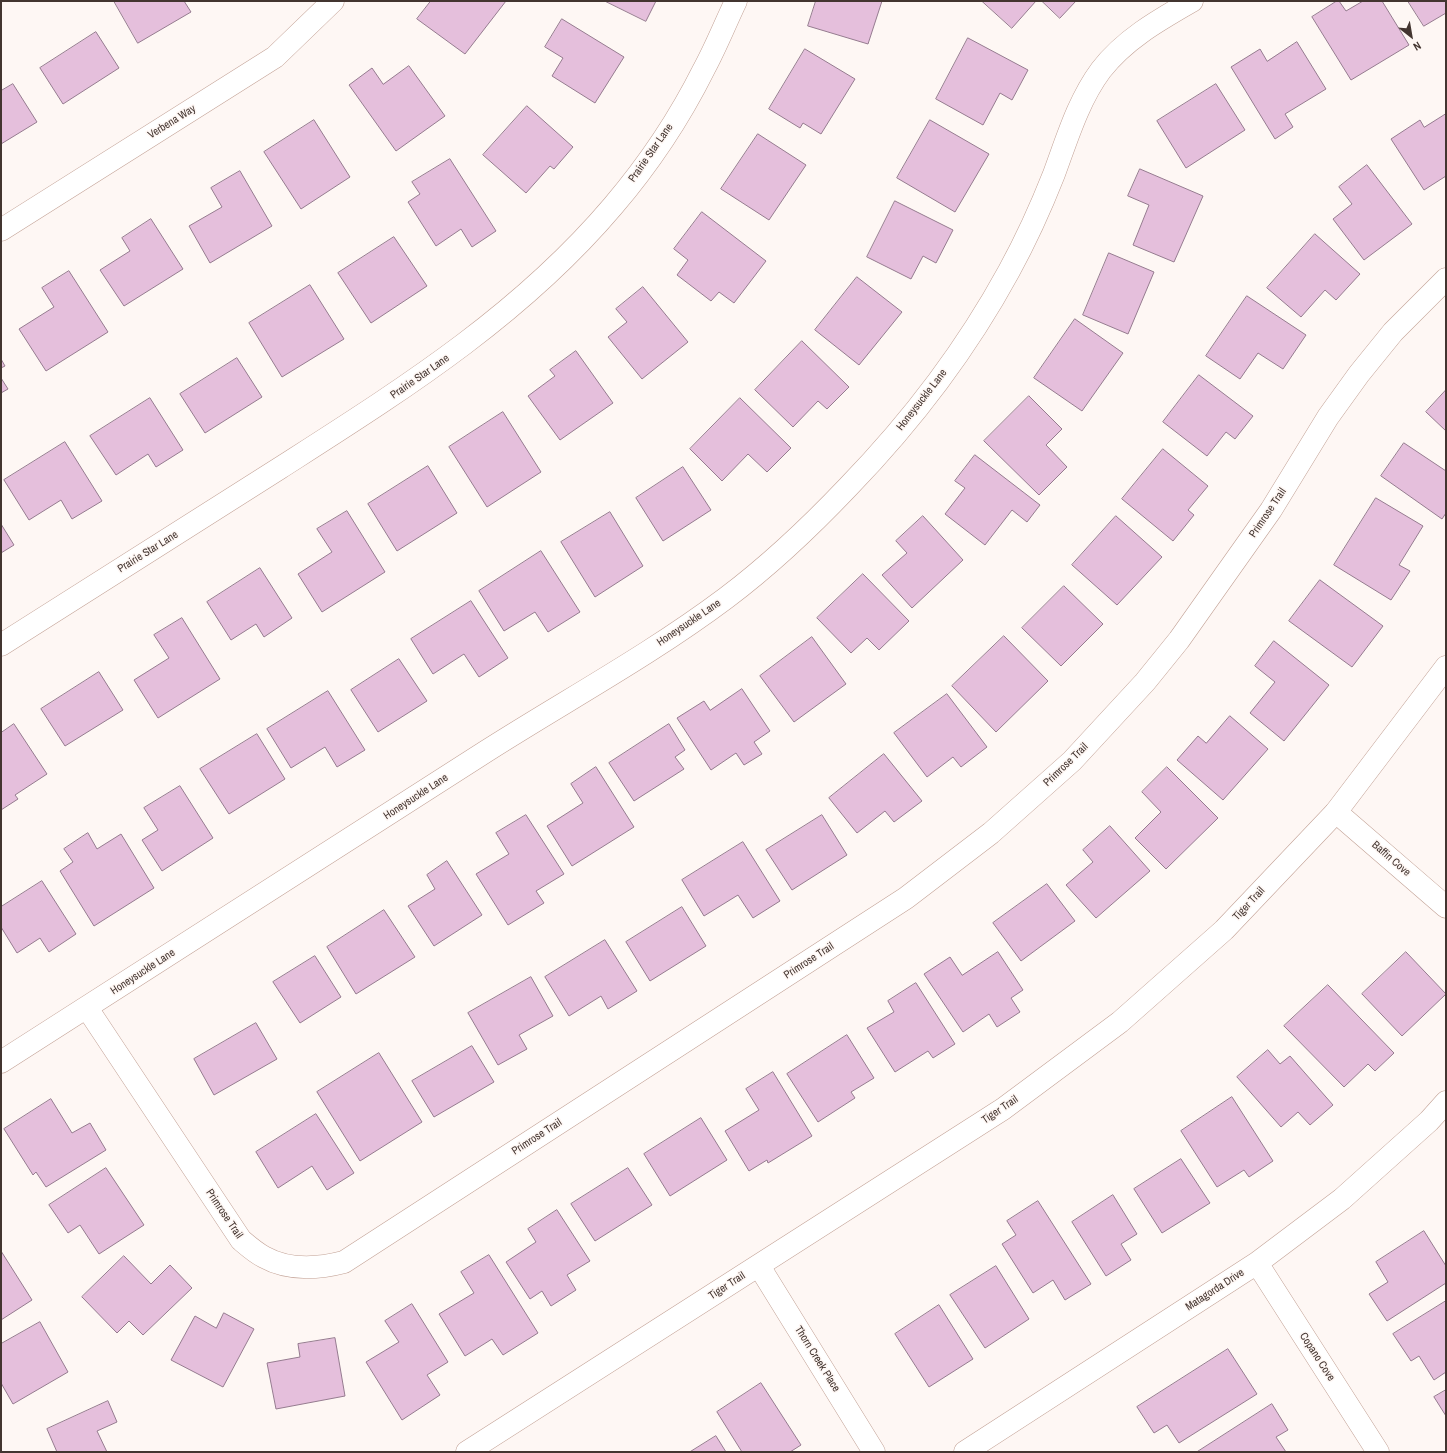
<!DOCTYPE html>
<style>
body{margin:0}
#map{position:relative;width:1447px;height:1453px;overflow:hidden;background:#fef7f4;font-family:"Archivo Narrow",sans-serif}
canvas{display:block}
.frame{position:absolute;inset:0;border:2px solid #433530;pointer-events:none}
.north{position:absolute;left:1391px;top:16px;width:40px;height:40px;-webkit-text-stroke:3px #fef7f4;paint-order:stroke;rotate:149deg;font-size:11px;font-weight:700;line-height:16px;text-align:center;color:#433530}
.north::after{content:'';display:block;margin:auto;width:14px;height:18px;background:#433530;clip-path:polygon(50% 0,100% 100%,50% 72%,0 100%)}
</style>
<div id="map">
<canvas width="1447" height="1453"></canvas>
<div class="frame"></div>
<div class="north">N</div>
</div>
<script>
const ctx = document.querySelector('canvas').getContext('2d');
ctx.lineJoin = 'round';
function paint(path, color) { ctx.fillStyle = color; ctx.fill(path, 'evenodd'); }
function stroke(path, color, width, dash) { ctx.strokeStyle = color; ctx.lineWidth = width; ctx.lineCap = dash ? 'butt' : 'round'; ctx.setLineDash(dash || []); ctx.stroke(path); }
function drawText(font, color, halo, rows, align = 'center') {
  ctx.font = font + ' "Archivo Narrow",sans-serif'; ctx.lineWidth = 3; ctx.setLineDash([]); ctx.textBaseline = 'middle'; ctx.strokeStyle = halo; ctx.fillStyle = color; for (const [text, x, y, turn = 0] of rows) {
    ctx.save(); ctx.translate(x, y); ctx.rotate((+turn || 0) * Math.PI / 180); ctx.textAlign = isNaN(turn) ? turn : align; if (halo) ctx.strokeText(text, 0, 0); ctx.fillText(text, 0, 0); ctx.restore();
  }
}
const building = new Path2D(`
 M114 1H184L191 12 138 43Z
 M431 1H506L465 54 417 19Z
 M605 1H656L646 21Z
 M816 1H882L868 44 808 26Z
 M982 1H1036L1012 28Z
 M1042 1H1076L1060 18Z
 M1337 1H1339L1346 11 1363 1H1382L1409 45 1351 80 1312 17Z
 M1408 1H1446V13L1424 26Z
 M562 19 624 57 595 103 552 76 563 58 545 47Z
 M96 32 119 68 63 104 40 68Z
 M968 38 1028 70 1012 100 1000 93 983 125 936 99Z
 M1297 42 1326 89 1285 114 1293 127 1275 139 1231 67 1260 49 1267 61Z
 M805 49 855 79 821 134 803 123 800 128 769 109Z
 M409 66 445 116 396 151 349 85 372 68 383 84Z
 M13 84 37 122 1 144V91Z
 M1216 84 1245 130 1186 168 1157 121Z
 M527 106 573 147 554 169 550 166 526 193 483 155Z
 M1446 114V176L1424 190 1391 139 1420 120 1424 127Z
 M314 120 350 177 301 209 264 152Z
 M930 120 989 154 955 212 897 178Z
 M758 134 806 165 769 220 721 189Z
 M450 159 496 231 472 247 461 229 436 246 408 202 420 194 412 182Z
 M1367 165 1412 224 1364 260 1333 219 1352 204 1339 187Z
 M1140 169 1203 196 1174 262 1133 245 1149 205 1128 196Z
 M240 171 272 226 210 263 189 226 222 207 211 188Z
 M895 201 953 230 936 263 923 256 911 279 867 257Z
 M702 212 766 261 734 303 719 292 711 301 677 275 688 260 674 249Z
 M151 219 183 269 124 306 100 270 130 251 122 238Z
 M1315 234 1360 274 1336 300 1325 290 1301 317 1267 288Z
 M394 237 427 286 371 323 338 273Z
 M1109 253 1154 272 1128 334 1083 315Z
 M69 271 108 332 46 371 19 329 54 307 42 288Z
 M857 277 902 312 859 365 815 330Z
 M310 285 344 339 282 377 249 323Z
 M643 287 688 342 642 379 608 337 627 322 616 309Z
 M1247 296 1306 335 1283 369 1258 353 1240 379 1206 356Z
 M1075 319 1123 353 1082 411 1034 378Z
 M802 341 849 387 827 409 818 401 793 427 755 390Z
 M576 351 613 403 560 440 528 396 555 376 550 370Z
 M237 358 262 397 205 433 180 394Z
 M1 359 5 366 1 368Z
 M1199 375 1253 416 1235 439 1226 432 1207 456 1163 422Z
 M1 378 8 389 1 393Z
 M1446 390V431L1426 412Z
 M1029 396 1062 429 1046 445 1067 467 1039 495 984 441Z
 M150 398 183 450 156 467 148 454 116 475 90 436Z
 M740 398 791 448 767 472 748 454 722 481 690 449Z
 M503 412 541 472 487 507 449 447Z
 M65 442 102 501 72 519 61 500 29 520 4 480Z
 M1404 443 1446 471V513L1442 519 1381 476Z
 M1163 449 1208 486 1188 510 1194 515 1173 541 1122 499Z
 M975 455 1040 505 1027 522 1012 510 985 545 945 514 965 488 955 481Z
 M428 466 457 513 397 551 368 504Z
 M683 467 711 510 663 541 636 498Z
 M1376 498 1423 526 1399 565 1410 571 1391 600 1334 565Z
 M347 511 385 572 322 612 298 574 332 552 317 529Z
 M610 512 643 566 595 597 561 542Z
 M923 516 963 560 912 608 882 575 907 553 896 541Z
 M1116 516 1162 557 1117 605 1072 565Z
 M1 524 14 545 1 553Z
 M541 551 580 612 548 632 535 612 504 631 479 591Z
 M260 568 292 618 264 637 256 624 231 640 207 602Z
 M863 574 909 621 879 650 867 638 851 653 817 618Z
 M1320 580 1383 626 1352 667 1289 621Z
 M1064 586 1103 624 1061 666 1022 628Z
 M471 601 508 658 479 677 464 654 433 674 411 639Z
 M182 618 220 679 158 718 134 680 169 658 154 635Z
 M1004 636 1048 681 996 732 952 686Z
 M812 637 846 684 794 722 760 676Z
 M1274 641 1329 685 1284 741 1250 713 1275 682 1255 666Z
 M399 659 427 701 378 732 351 690Z
 M99 672 123 710 65 746 41 709Z
 M742 689 770 731 754 742 762 754 744 765 736 753 711 770 677 718 704 701 710 710Z
 M328 691 365 750 337 767 325 747 291 768 267 729Z
 M947 694 987 747 961 767 953 757 927 777 894 733Z
 M1230 716 1268 749 1223 800 1177 760 1198 736 1206 743Z
 M14 724 47 774 15 795 18 799 1 810V733Z
 M669 724 685 750 675 757 684 769 634 801 609 763Z
 M257 734 285 779 229 814 200 769Z
 M884 754 922 801 894 822 885 811 857 833 829 798Z
 M596 767 634 827 572 866 547 826 583 803 571 784Z
 M1167 767 1218 818 1166 869 1135 838 1161 812 1142 792Z
 M180 786 213 838 162 871 142 840 158 830 144 808Z
 M526 815 564 874 536 891 544 903 508 925 476 874 509 854 496 833Z
 M822 815 847 855 792 890 766 850Z
 M1110 826 1150 871 1096 918 1066 885 1093 862 1083 850Z
 M88 833 97 849 121 834 154 888 94 926 60 871 73 862 64 849Z
 M743 842 780 901 753 918 738 895 704 916 682 880Z
 M447 861 482 915 434 946 408 906 435 889 427 875Z
 M42 881 76 934 49 952 40 938 17 953 1 927V907Z
 M1047 884 1075 921 1021 961 993 923Z
 M682 907 706 946 650 981 626 942Z
 M384 910 415 957 356 994 327 947Z
 M605 940 637 991 608 1009 601 996 569 1016 545 977Z
 M998 952 1023 990 1011 998 1020 1012 997 1027 989 1014 963 1032 924 974 950 957 962 975Z
 M1406 952 1446 994 1402 1036 1362 994Z
 M315 956 341 997 300 1023 273 982Z
 M531 977 553 1016 519 1035 527 1049 498 1065 468 1013Z
 M916 983 955 1044 933 1058 928 1051 895 1072 867 1028 894 1012 888 1001Z
 M1328 985 1394 1053 1375 1071 1368 1064 1344 1087 1284 1026Z
 M256 1023 277 1059 214 1095 194 1059Z
 M847 1035 874 1078 851 1092 855 1098 818 1122 787 1074Z
 M472 1046 494 1082 434 1117 412 1081Z
 M1268 1050 1280 1064 1290 1056 1333 1105 1310 1125 1298 1112 1281 1127 1237 1077Z
 M379 1053 422 1122 360 1161 317 1092Z
 M773 1072 812 1136 768 1163 767 1160 749 1171 725 1131 759 1110 746 1089Z
 M1232 1097 1273 1161 1249 1177 1244 1170 1217 1187 1181 1131Z
 M51 1099 72 1133 90 1123 106 1150 46 1187 36 1172 33 1175 4 1129Z
 M316 1114 354 1173 327 1190 312 1166 278 1188 256 1152Z
 M701 1118 727 1160 670 1196 644 1154Z
 M1181 1159 1210 1203 1162 1233 1134 1189Z
 M106 1168 144 1225 99 1254 80 1225 68 1233 49 1205Z
 M628 1168 652 1205 595 1241 571 1204Z
 M1113 1195 1137 1234 1121 1244 1131 1260 1106 1276 1072 1222Z
 M1038 1201 1091 1284 1065 1300 1053 1280 1033 1293 1002 1244 1016 1235 1007 1221Z
 M557 1210 590 1261 567 1275 576 1290 551 1306 542 1291 530 1299 506 1262 536 1242 528 1229Z
 M1424 1231 1446 1266V1283L1387 1321 1369 1294 1388 1282 1376 1262Z
 M1 1251 32 1300 1 1320Z
 M489 1255 538 1333 503 1355 492 1339 465 1356 439 1314 474 1293 461 1272Z
 M124 1256 151 1284 170 1265 192 1288 143 1335 129 1321 117 1333 82 1297Z
 M996 1266 1029 1319 985 1348 950 1295Z
 M1446 1301V1372L1434 1380 1419 1356 1411 1361 1393 1334Z
 M412 1304 448 1362 427 1375 440 1395 402 1420 366 1362 399 1342 385 1321Z
 M939 1305 973 1359 929 1387 895 1334Z
 M224 1313 254 1329 223 1387 171 1360 195 1316 216 1328Z
 M40 1322 68 1372 13 1404 1 1383V1344Z
 M335 1338 345 1396 276 1409 267 1363 300 1357 298 1344Z
 M1228 1349 1257 1394 1179 1443 1167 1425 1154 1433 1137 1407Z
 M761 1383 801 1445 790 1452H742L717 1412Z
 M1446 1390V1416L1434 1397Z
 M108 1401 117 1422 97 1431 107 1452H57L47 1429Z
 M1272 1404 1288 1430 1276 1437 1286 1452H1197Z
 M716 1436 726 1452H690Z`);
paint(building, '#e5bfdc');
stroke(building, '#957b8f', 1);
const minor = new Path2D(`
 M1 230 275 57 333 1
 M1 645C94 586 187 527 280 468 400 391 519 317 613 206 648 165 680 117 704 69 716 47 725 24 736 1
 M1336 812 1446 907
 M87 1008 241 1240C248 1246 256 1253 264 1257 289 1271 317 1269 344 1262L906 898 991 833 1072 761 1145 682 1179 640 1271 510 1328 417 1359 374 1393 332 1446 279
 M1 1062C163 960 324 856 485 752 565 701 650 655 726 598 770 565 810 527 848 487 910 423 966 350 1009 271 1026 240 1041 207 1054 174 1067 139 1078 101 1101 70 1125 39 1159 20 1192 1
 M1257 1263 1378 1452
 M759 1266 874 1452
 M965 1452 1257 1263 1342 1199 1429 1121 1446 1102`);
const tertiary = new Path2D(`
 M467 1452 1003 1109 1120 1022 1224 930 1336 812 1446 667`);
stroke(minor, '#c2a195', 23);
stroke(tertiary, '#c2a195', 23);
stroke(minor, '#fff', 22);
stroke(tertiary, '#fff', 22);
drawText('11px', '#433530', '#fef7f4', [
 ["Verbena Way",172,122,-32],
 ["Prairie Star Lane",651,153,-55],
 ["Prairie Star Lane",420,377,-35],
 ["Honeysuckle Lane",922,400,-52],
 ["Primrose Trail",1268,513,-56],
 ["Prairie Star Lane",148,552,-32],
 ["Honeysuckle Lane",689,623,-34],
 ["Primrose Trail",1066,765,-44],
 ["Honeysuckle Lane",416,797,-33],
 ["Baffin Cove",1391,859,41],
 ["Tiger Trail",1249,904,-47],
 ["Primrose Trail",809,961,-33],
 ["Honeysuckle Lane",143,972,-33],
 ["Tiger Trail",1000,1110,-34],
 ["Primrose Trail",537,1137,-33],
 ["Primrose Trail",224,1214,56],
 ["Tiger Trail",727,1286,-33],
 ["Matagorda Drive",1215,1290,-33],
 ["Copano Cove",1317,1357,57],
 ["Thorn Creek Place",817,1359,58]
]);
</script>
